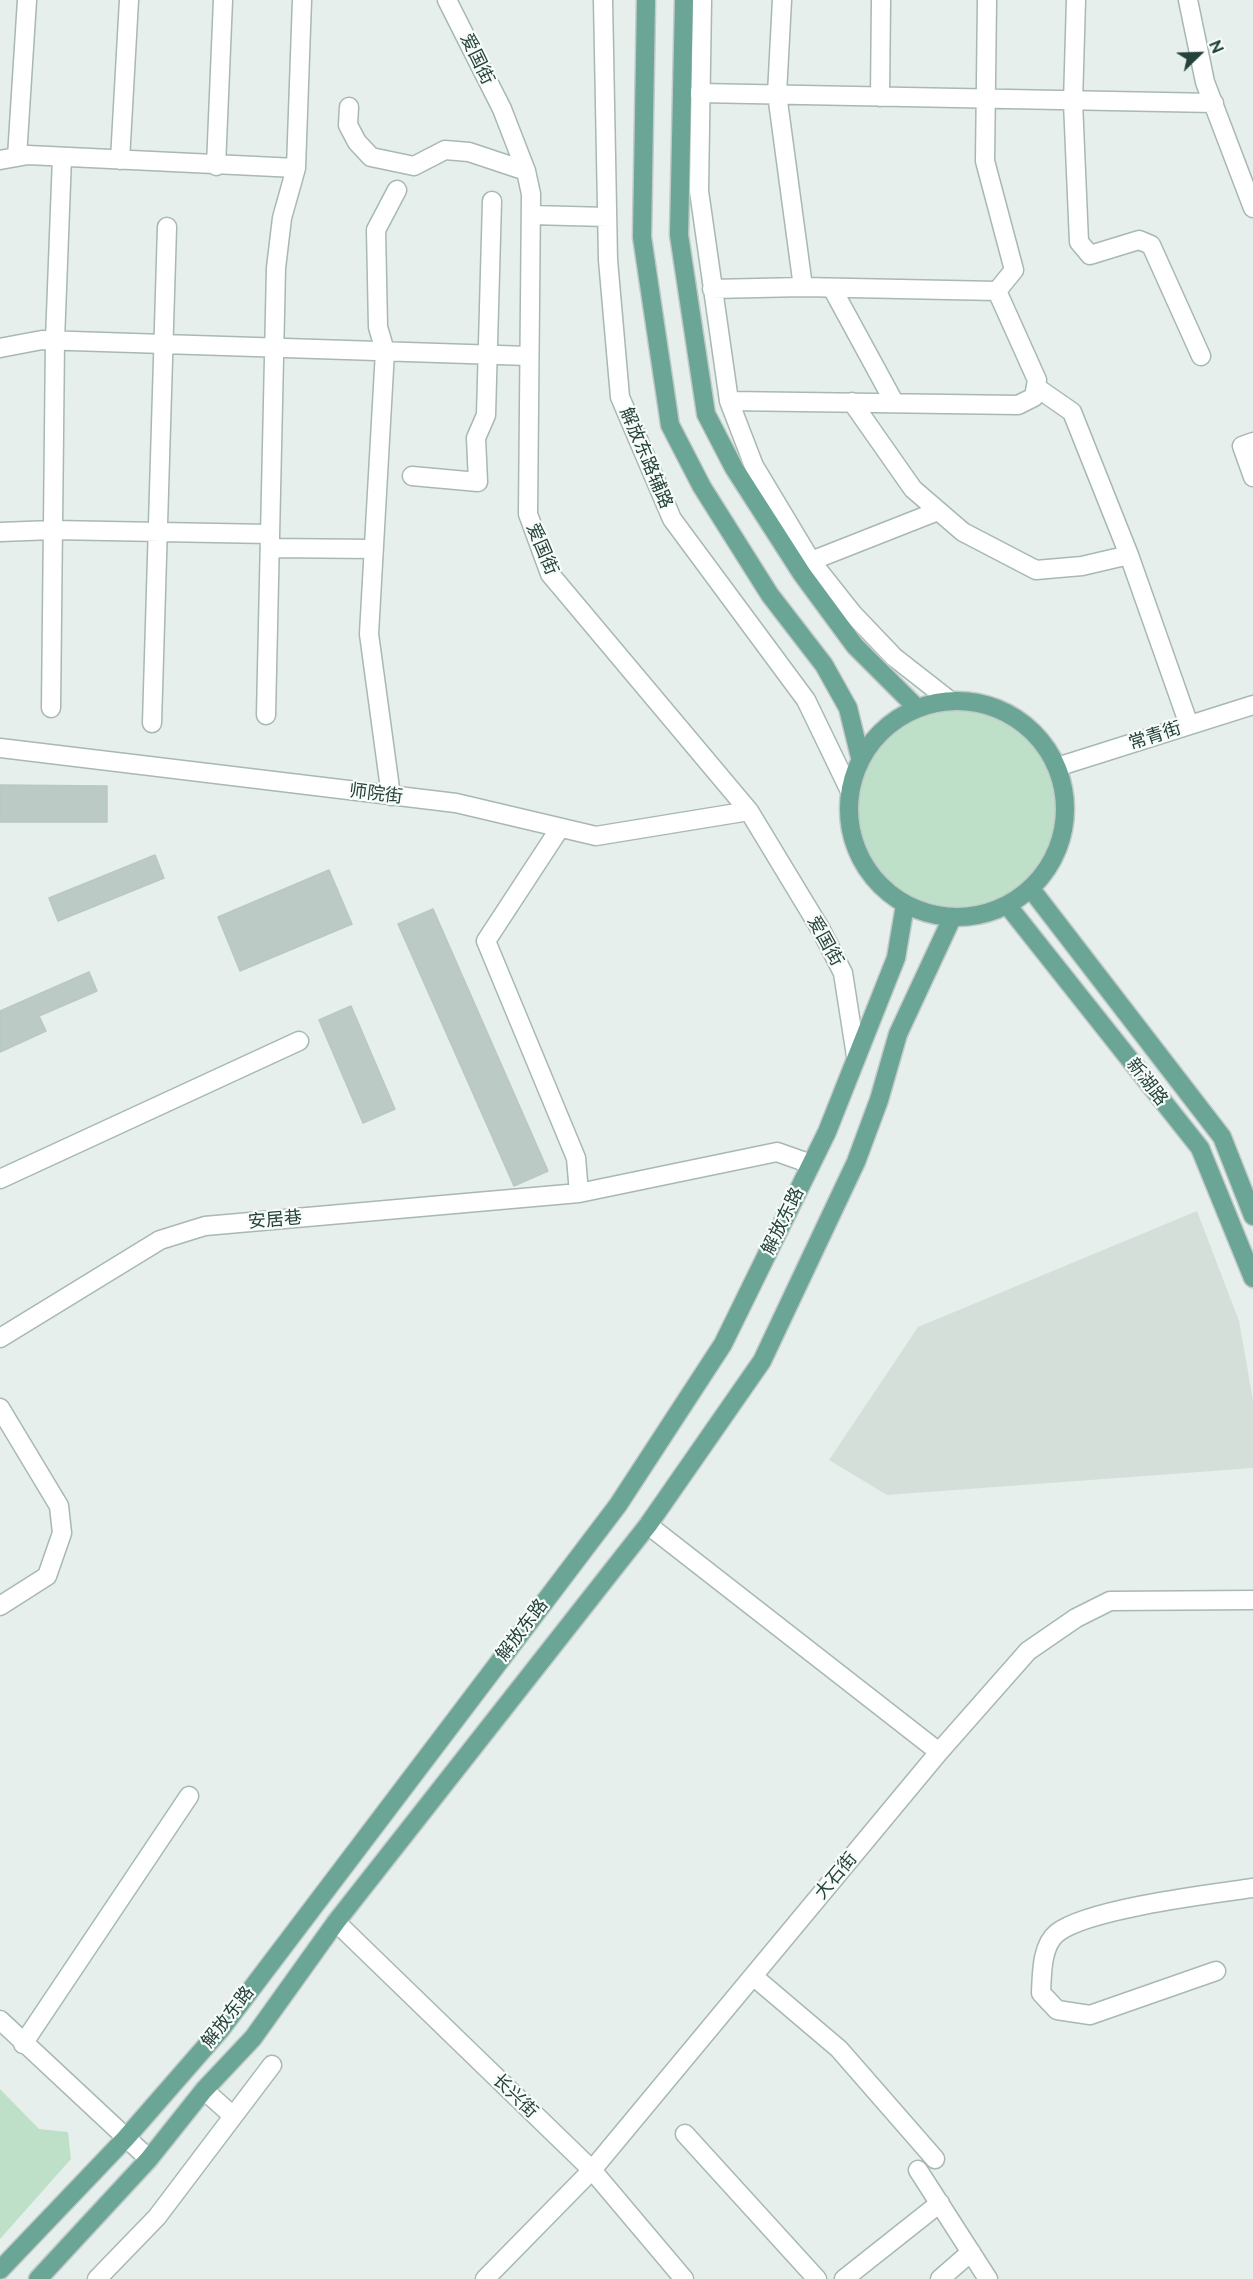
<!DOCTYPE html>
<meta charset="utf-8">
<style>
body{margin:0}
#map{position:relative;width:1253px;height:2279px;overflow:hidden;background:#e6efeb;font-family:Raleway,sans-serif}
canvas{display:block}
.north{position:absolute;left:1169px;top:24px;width:60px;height:60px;-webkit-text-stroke:4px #f7fbf9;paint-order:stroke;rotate:67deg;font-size:16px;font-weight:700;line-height:24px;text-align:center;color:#24423a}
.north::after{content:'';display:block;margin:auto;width:21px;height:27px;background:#24423a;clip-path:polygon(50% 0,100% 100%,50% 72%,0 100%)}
</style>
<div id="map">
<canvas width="1253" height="2279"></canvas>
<div class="north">N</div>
</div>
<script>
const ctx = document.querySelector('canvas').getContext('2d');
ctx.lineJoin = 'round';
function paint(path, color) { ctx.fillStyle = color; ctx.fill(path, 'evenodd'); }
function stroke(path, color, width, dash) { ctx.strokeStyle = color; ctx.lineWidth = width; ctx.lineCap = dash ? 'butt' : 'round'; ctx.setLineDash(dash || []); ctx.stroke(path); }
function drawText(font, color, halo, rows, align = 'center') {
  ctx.font = font + ' Raleway,"Noto Sans SC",sans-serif'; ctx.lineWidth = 4.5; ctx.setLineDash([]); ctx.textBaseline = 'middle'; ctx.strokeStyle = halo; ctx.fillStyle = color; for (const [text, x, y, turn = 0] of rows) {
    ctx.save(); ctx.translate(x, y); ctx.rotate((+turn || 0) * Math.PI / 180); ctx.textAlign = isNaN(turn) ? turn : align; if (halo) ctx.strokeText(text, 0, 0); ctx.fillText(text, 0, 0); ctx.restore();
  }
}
paint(new Path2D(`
 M1197 1211 1239 1321 1253 1400V1468L887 1495 829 1460 918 1327Z`), '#d4dfda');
paint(new Path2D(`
 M849 809a108 108 0 1 1 216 0a108 108 0 1 1-216 0Z
 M0 2089 39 2129 68 2132 71 2159 0 2239Z`), '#bfe0c8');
const building = new Path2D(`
 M0 785 107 786V822H0Z
 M155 855 164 878 58 921 49 898Z
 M329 870 352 924 240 971 218 917Z
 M433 909 548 1171 514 1186 398 924Z
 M89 972 97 991 39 1016 46 1031 0 1052V1011Z
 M351 1006 395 1109 363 1123 319 1020Z`);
paint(building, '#bbcac4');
stroke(building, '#b8c9c2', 1.5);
const minor = new Path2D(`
 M447 0 502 109 526 171 531 194 528 514 550 574 749 811 821 930 843 973 856 1056
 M603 0 608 260 620 397 672 519 806 700 849 789
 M702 0 699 191 729 401 754 466 811 561 853 614 894 657 949 700
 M782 0 777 94 803 287
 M1076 0 1073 102 1079 242 1090 255 1139 240 1151 245 1201 356
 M1188 0 1205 82 1253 208
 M699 93 1214 103
 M880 97 881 0
 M349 107 348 125 357 142 371 157 414 166 445 150 469 152 526 171
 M17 157 27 0
 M0 160 28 155 296 168 302 0
 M120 160 129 0
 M216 166 223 0
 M531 215 607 217
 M832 288 894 402
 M712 289 803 287 997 291 1014 270 985 161 987 0
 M0 348 42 340 529 356
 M1036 387 1072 412 1129 555 1189 725
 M729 401 1018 405 1034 397 1037 380 997 291
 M852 402 913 489 963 532 1036 570 1082 566 1129 555
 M1253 442 1242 446 1253 477
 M412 476 478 482 476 438 486 415 492 201
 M0 532 53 530 269 534
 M270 548 374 549
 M811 561 938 511
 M51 708 55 340 62 157
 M266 715 276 268 282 218 296 168
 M152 723 167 227
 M0 748 456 803 596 836 749 811
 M1057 767 1253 705
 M391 796 369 634 385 351 378 327 376 230 397 190
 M560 828 486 941 576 1158 579 1193
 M0 1179 299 1041
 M0 1338 160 1240 205 1226 579 1193 777 1152 811 1164
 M0 1408 59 1506 62 1533 47 1576 0 1606
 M648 1525 939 1752
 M336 1922 592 2170 684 2279
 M1216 1971 1090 2015 1057 2010 1041 1993C1042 1975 1041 1946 1057 1933 1087 1909 1210 1894 1253 1888
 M753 1976 839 2049 935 2159
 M0 2020 149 2159
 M23 2044 189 1796
 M204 2090 233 2116
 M685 2134 817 2279
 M918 2170 988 2279
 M97 2279 157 2217 272 2065
 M485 2279 592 2170 939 1752 1028 1651 1076 1618 1110 1601 1253 1600
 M844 2279 940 2203
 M940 2279 971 2252`);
const major = new Path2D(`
 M646 0 642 237 670 425 702 487 770 595 824 665 848 708 860 757
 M684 0 679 235 706 414 734 468 802 574 855 646 916 707
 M849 809a108 108 0 1 1 216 0a108 108 0 1 1-216 0Z
 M1031 889 1222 1137 1253 1216
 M1008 906 1200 1148 1253 1278
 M0 2270 125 2139 221 2029 618 1505 723 1344 827 1132 896 958 905 905
 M38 2279 149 2159 204 2090 253 2038 336 1922 648 1525 762 1361 856 1162 879 1100 898 1034 952 918`);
stroke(minor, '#a8b8b2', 21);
stroke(major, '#c2cac8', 21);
stroke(minor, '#fff', 18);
stroke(major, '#6aa596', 18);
drawText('18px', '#24423a', '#f7fbf9', [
 ["爱国街",477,59,64],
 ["解放东路辅路",646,458,67],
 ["爱国街",542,549,67],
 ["常青街",1155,736,-18],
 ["师院街",376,794,7],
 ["爱国街",825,941,61],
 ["新湖路",1147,1082,52],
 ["安居巷",275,1220,-5],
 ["解放东路",783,1221,-64],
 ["解放东路",522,1630,-53],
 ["大石街",836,1876,-50],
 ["解放东路",228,2017,-52],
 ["长兴街",515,2096,44]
]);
</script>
